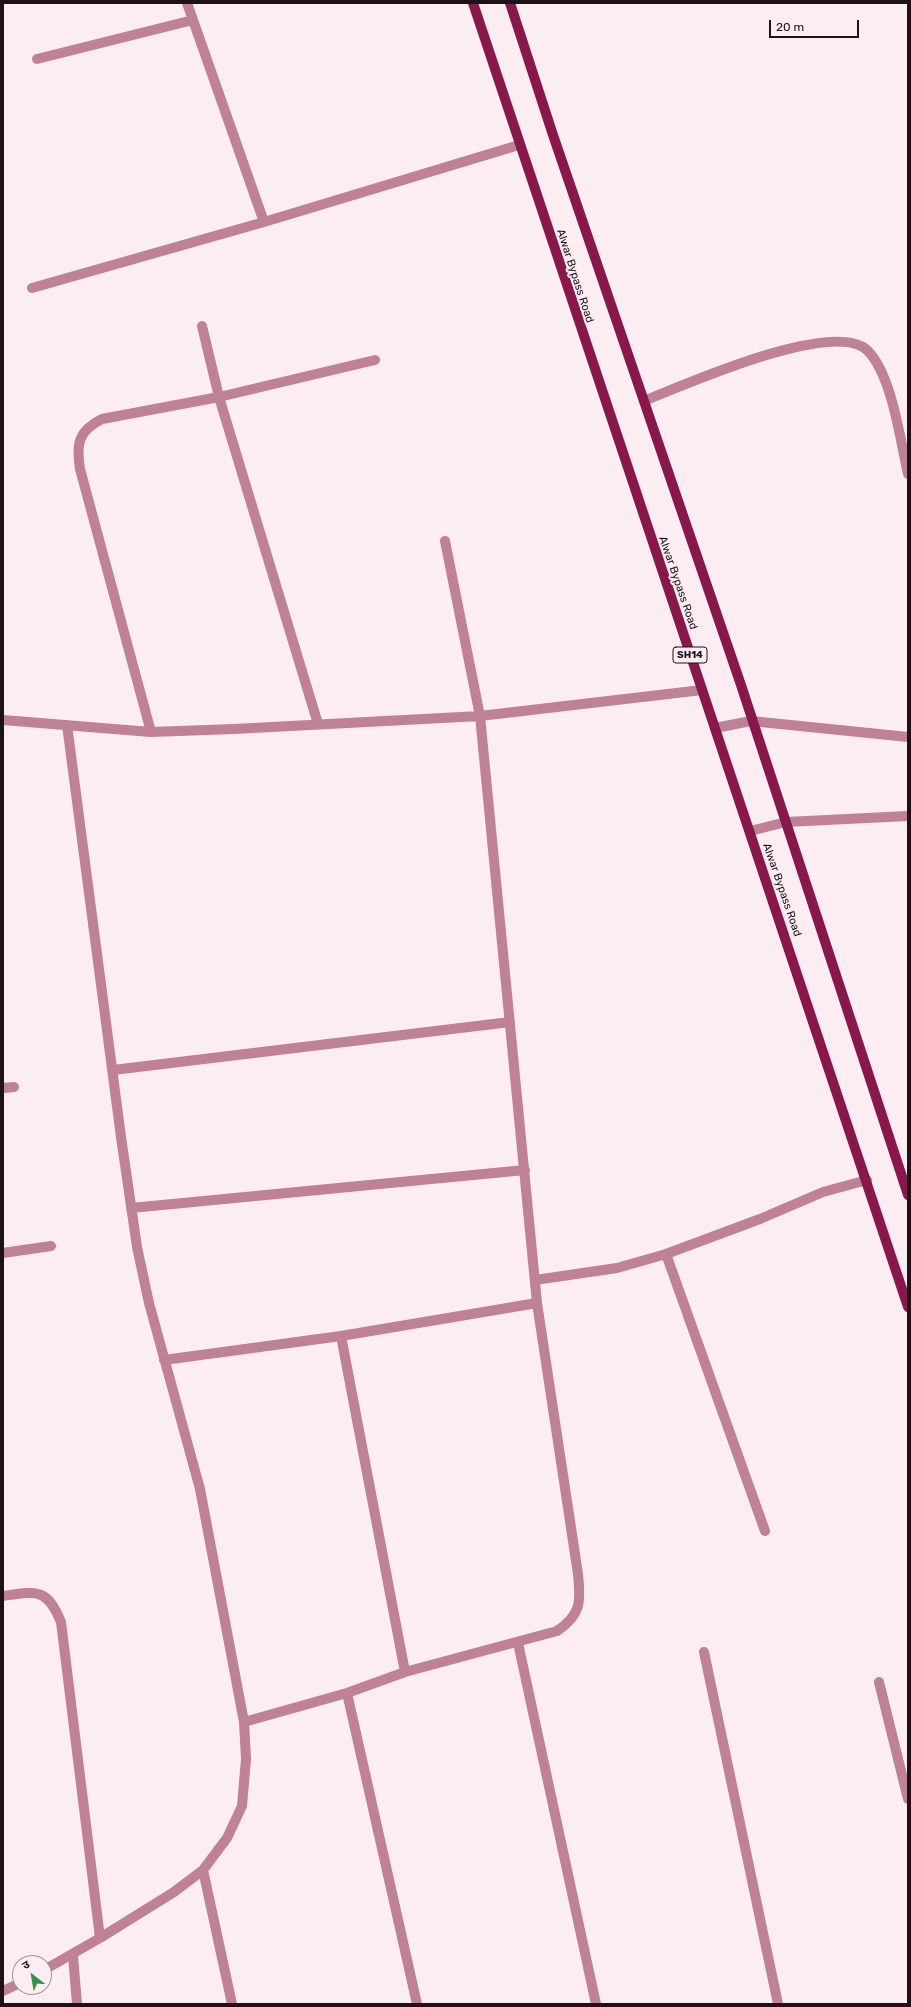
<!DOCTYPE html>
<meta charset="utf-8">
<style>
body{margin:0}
#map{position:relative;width:911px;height:2007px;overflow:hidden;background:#fbedf1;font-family:Rubik,"Noto Sans Devanagari",sans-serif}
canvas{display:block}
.frame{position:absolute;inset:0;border:4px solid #1d1215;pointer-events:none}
.north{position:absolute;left:12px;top:1955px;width:40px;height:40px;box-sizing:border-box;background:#fbedf1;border:1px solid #a29599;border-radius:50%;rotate:329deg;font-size:11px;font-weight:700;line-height:16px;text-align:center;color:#1d1215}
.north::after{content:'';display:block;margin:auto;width:14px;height:18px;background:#2e9348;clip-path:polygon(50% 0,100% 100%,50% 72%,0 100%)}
.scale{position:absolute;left:769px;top:20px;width:90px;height:18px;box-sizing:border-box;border:2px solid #1d1215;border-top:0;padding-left:5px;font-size:12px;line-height:14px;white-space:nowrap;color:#1d1215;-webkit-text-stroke:3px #fbedf1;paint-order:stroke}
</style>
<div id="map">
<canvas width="911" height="2007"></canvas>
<div class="frame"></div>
<div class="north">उ</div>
<div class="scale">20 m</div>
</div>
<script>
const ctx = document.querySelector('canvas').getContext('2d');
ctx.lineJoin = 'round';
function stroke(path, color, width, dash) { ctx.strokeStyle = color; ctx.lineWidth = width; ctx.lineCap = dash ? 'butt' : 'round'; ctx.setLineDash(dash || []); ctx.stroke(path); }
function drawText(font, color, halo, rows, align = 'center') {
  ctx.font = font + ' Rubik,sans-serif'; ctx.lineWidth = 4; ctx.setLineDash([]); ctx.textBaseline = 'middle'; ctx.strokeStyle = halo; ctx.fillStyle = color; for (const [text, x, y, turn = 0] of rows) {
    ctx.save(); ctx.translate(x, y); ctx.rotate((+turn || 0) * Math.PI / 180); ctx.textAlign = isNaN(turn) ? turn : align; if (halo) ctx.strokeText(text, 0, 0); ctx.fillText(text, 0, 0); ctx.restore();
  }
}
stroke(new Path2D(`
 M644 401C684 385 836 317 868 351 892 376 900 439 908 474`), '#bf8196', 10);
stroke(new Path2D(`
 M187 3 264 222
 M37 59 193 20
 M32 288 264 222 519 145
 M202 326 219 397 318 724
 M3 720 151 732 234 729 480 716 702 690
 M715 728 751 721 908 737
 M151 732 80 469C76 444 78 431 102 419L219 397 375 360
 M113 1070 510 1022
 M3 1088 14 1087
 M131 1208 525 1170
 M3 1253 51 1246
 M666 1254 765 1531
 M535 1280 617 1268 666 1254 760 1219 823 1192 867 1180
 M341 1336 405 1672
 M164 1360 341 1336 537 1303
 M3 1596C37 1591 47 1588 61 1622L100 1938
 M518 1643 596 2004
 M704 1652 778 2004
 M879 1682 908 1799
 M347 1693 417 2004
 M244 1722 347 1693 405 1672 557 1631C581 1615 581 1602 578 1574L537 1303 480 716 445 541
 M203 1870 232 2004
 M73 1956 77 2004
 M44 1970 100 1938 174 1892 203 1870 227 1838 242 1806 246 1759 244 1722 200 1489 149 1303 137 1247 121 1137 67 725
 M3 1991 20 1983`), '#bf8196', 10);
stroke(new Path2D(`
 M750 831 786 822 908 816`), '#bf8196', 10);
stroke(new Path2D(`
 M473 3C615 439 766 871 908 1307
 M510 3 553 135 741 685 908 1195`), '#88174c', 10);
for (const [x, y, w] of [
 [690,655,34]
]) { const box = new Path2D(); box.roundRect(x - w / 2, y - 8, w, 16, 3); ctx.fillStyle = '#fbedf1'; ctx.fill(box); stroke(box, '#1d1215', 1); }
drawText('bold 10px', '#1d1215', null, [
 ["SH14",690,655]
]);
drawText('11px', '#1d1215', '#fbedf1', [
 ["Alwar Bypass Road",575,276,72],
 ["Alwar Bypass Road",678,583,71],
 ["Alwar Bypass Road",782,890,71]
]);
</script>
